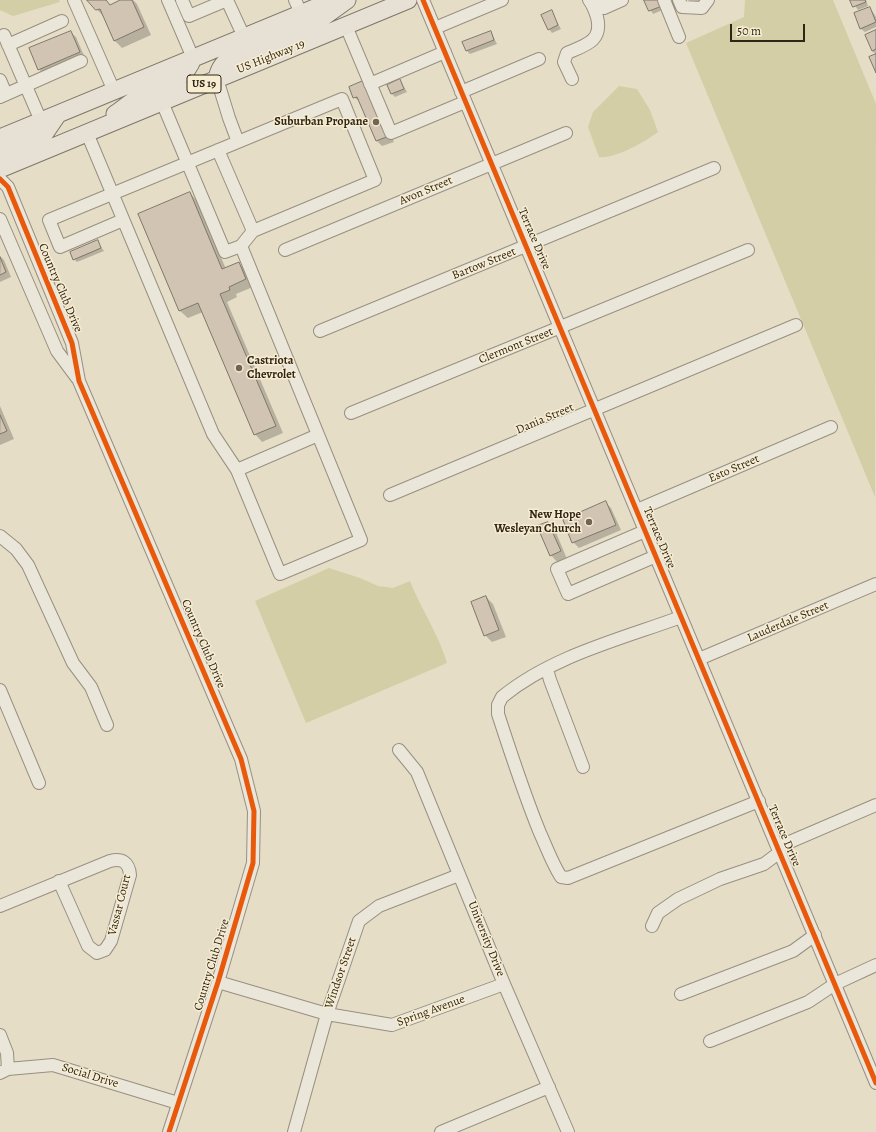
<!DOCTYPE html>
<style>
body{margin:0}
#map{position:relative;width:876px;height:1132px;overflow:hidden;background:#e6ddc6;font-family:Alegreya,serif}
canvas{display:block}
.scale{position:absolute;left:730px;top:24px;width:75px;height:18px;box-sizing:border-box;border:2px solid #302515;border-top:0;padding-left:5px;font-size:12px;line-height:14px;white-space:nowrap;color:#302515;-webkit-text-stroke:3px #f7edd2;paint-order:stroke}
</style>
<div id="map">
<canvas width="876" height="1132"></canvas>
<div class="scale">50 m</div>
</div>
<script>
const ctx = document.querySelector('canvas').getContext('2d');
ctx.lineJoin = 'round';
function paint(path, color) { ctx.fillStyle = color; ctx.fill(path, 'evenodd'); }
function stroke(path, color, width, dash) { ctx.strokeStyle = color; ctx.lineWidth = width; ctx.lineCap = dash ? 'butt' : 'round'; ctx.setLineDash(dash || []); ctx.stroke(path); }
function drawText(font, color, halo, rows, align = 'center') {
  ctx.font = font + ' Alegreya,serif'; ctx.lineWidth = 3; ctx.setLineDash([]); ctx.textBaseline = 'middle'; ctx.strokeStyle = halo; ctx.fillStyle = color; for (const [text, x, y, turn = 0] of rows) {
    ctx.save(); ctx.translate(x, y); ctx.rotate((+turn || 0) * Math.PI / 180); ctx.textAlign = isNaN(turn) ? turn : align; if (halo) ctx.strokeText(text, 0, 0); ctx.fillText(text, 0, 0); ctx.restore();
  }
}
paint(new Path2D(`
 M0 0H59L60 2 13 16 0 10Z
 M745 0H833L876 104 875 497 686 43 744 17Z
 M619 86 637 89 650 110 658 132C645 142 615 159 599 157L588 127 593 112Z
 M329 568 360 578 378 586 393 588 410 581C421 609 439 635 447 663L306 723 255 601Z`), '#d3cea5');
paint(new Path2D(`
 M88 0H105L110 6 123 0H133L137 4 151 35 122 48 114 40 104 17Z
 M647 0 665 9 653 14 645 1Z
 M688 0H703L692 5Z
 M851 0H866L868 6 858 10Z
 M870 8 876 17V27L865 32 861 29 855 14Z
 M551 11 561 29 552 33 549 29Z
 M876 31V54L872 51Z
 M70 32 76 37 85 58 44 75 39 69Z
 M491 32 497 44 470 54 467 51Z
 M400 80 407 92 395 97 392 94Z
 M368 88 394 142 382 146 377 141 361 103 354 97Z
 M190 193 197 201 226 269 239 263 246 271 253 287 236 294 237 297 227 302 283 433 262 442 255 434 203 312 188 318 180 311 140 214Z
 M97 241 104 251 77 262 74 259Z
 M0 256 4 260 11 277 0 282Z
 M0 406 14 439 0 445Z
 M606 503 611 508 621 530 579 548 573 542Z
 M548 523 555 530 567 559 558 563 551 555Z
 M486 597 493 604 506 637 492 642 485 635Z`), '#0003');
const building = new Path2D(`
 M87 0H106L110 5 120 0H132L144 27 114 41 100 9 96 10Z
 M644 0H660L662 6 649 11Z
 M850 0H865L866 2 853 7Z
 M870 7 876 22 860 29 854 13Z
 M552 10 558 25 548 30 541 15Z
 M876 30V49L872 51 865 35Z
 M71 31 80 52 38 70 29 48Z
 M491 31 494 40 466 51 462 42Z
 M876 54V73L869 57Z
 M400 79 404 89 391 94 387 85Z
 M363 81 389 136 376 141 357 97 353 98 349 87Z
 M190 192 222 269 239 262 246 279 229 287 230 290 220 294 276 426 254 435 198 303 179 311 138 214Z
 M98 240 101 248 73 260 70 252Z
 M0 257 6 272 0 275Z
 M0 415 7 431 0 434Z
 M606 501 616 525 572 543 563 520Z
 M548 522 561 551 550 556 537 526Z
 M486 596 499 630 484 636 471 602Z`);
paint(building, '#d2c4b3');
stroke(building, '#7d776a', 1);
const minor = new Path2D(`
 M74 0 114 91
 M168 0 193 58
 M182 0 189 16 227 0
 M227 0 244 37
 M295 0 301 13
 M423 0 876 1083
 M600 0 604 8 622 0
 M664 0 679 37
 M679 0 682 7 702 8 708 0
 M346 26 391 133 465 102
 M435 28 502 0
 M4 35 41 121
 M8 45 62 21
 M217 79 229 118 238 142
 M572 79 564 62 567 53C586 45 603 41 597 17 595 11 593 5 589 0
 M0 80 6 94
 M370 84 445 52
 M461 92 539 59
 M0 97 81 61
 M87 133 213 434 237 470 280 574 361 540 241 246
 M218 150 253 231
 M0 179 8 187 72 343 79 381 241 759 254 811 253 863 218 982 169 1132
 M0 219 57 351 77 378
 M123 220 60 247 49 220 342 99 375 180 253 231 241 246 225 252C204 202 183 152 162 102
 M285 250 566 133
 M320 331 714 168
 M351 413 748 250
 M237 470 318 435
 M390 495 796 325
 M637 510 831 427
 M645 531 557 569 568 594 656 556
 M0 536 16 549 28 565 73 663 91 687 107 725
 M681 617C621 639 552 656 502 697L498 705V714C511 754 524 794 540 833 547 848 552 863 561 877L568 878 759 801
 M699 659 876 584
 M547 669 550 680 583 767
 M0 690 39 783
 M399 750 417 772 504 984 568 1132
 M778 847 876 805
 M0 906 110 861C122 858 129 862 130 875L111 941 105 950 97 953 88 946 59 881
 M652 926 658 913 678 899 720 879 764 864 780 852
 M218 982 327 1014 392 1025 504 984
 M681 994 793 951 815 935
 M0 1035 7 1053 8 1069
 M710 1041 808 1002 835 984 876 965
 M0 1073 8 1069 53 1065 178 1103
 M294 1132 327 1014 359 921 379 906 459 875
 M441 1132 549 1087`);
const highway = new Path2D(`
 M217 79C219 68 223 63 232 57L312 25 347 0
 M115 114C123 109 130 102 138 98 159 86 184 84 193 58
 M0 138 334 0
 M0 156 10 149 45 133 58 114
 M0 169 408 0`);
stroke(minor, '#979081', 14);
stroke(highway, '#7d776a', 19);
stroke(minor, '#eae6da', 12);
stroke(highway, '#e6e1d4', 17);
stroke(new Path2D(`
 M423 0 876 1083
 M0 179 8 187 72 343 79 381 241 759 254 811 253 863 218 982 169 1132`), '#e8590c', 5);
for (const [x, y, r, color] of [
 [376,122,4,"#706553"],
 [239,368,4,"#706553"],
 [589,522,4,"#706553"]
]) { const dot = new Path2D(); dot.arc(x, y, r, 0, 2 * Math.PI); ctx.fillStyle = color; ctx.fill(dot); stroke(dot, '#f7edd2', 1.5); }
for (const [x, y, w] of [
 [204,84,34]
]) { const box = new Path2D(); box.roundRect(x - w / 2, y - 9, w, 18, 3); ctx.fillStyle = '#f7edd2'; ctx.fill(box); stroke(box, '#302515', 1); }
drawText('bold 11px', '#302515', null, [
 ["US 19",204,84]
]);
drawText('12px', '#302515', '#f7edd2', [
 ["US Highway 19",271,57,-22],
 ["Avon Street",426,191,-23],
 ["Terrace Drive",534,239,67],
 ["Bartow Street",484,264,-22],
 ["Country Club Drive",60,288,67],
 ["Clermont Street",516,346,-22],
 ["Dania Street",545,419,-23],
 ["Esto Street",734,469,-23],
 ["Terrace Drive",659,538,67],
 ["Lauderdale Street",788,622,-23],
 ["Country Club Drive",203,644,67],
 ["Terrace Drive",784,836,67],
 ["Vassar Court",120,905,-76],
 ["University Drive",486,939,68],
 ["Country Club Drive",212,965,-73],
 ["Windsor Street",341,973,-71],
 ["Spring Avenue",431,1011,-20],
 ["Social Drive",90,1076,17]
]);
drawText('bold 12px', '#302515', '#f7edd2', [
 ["Suburban Propane",368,122],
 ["Castriota",247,361,"left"],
 ["Chevrolet",247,375,"left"],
 ["New Hope",581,515],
 ["Wesleyan Church",581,529]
], 'right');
</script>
